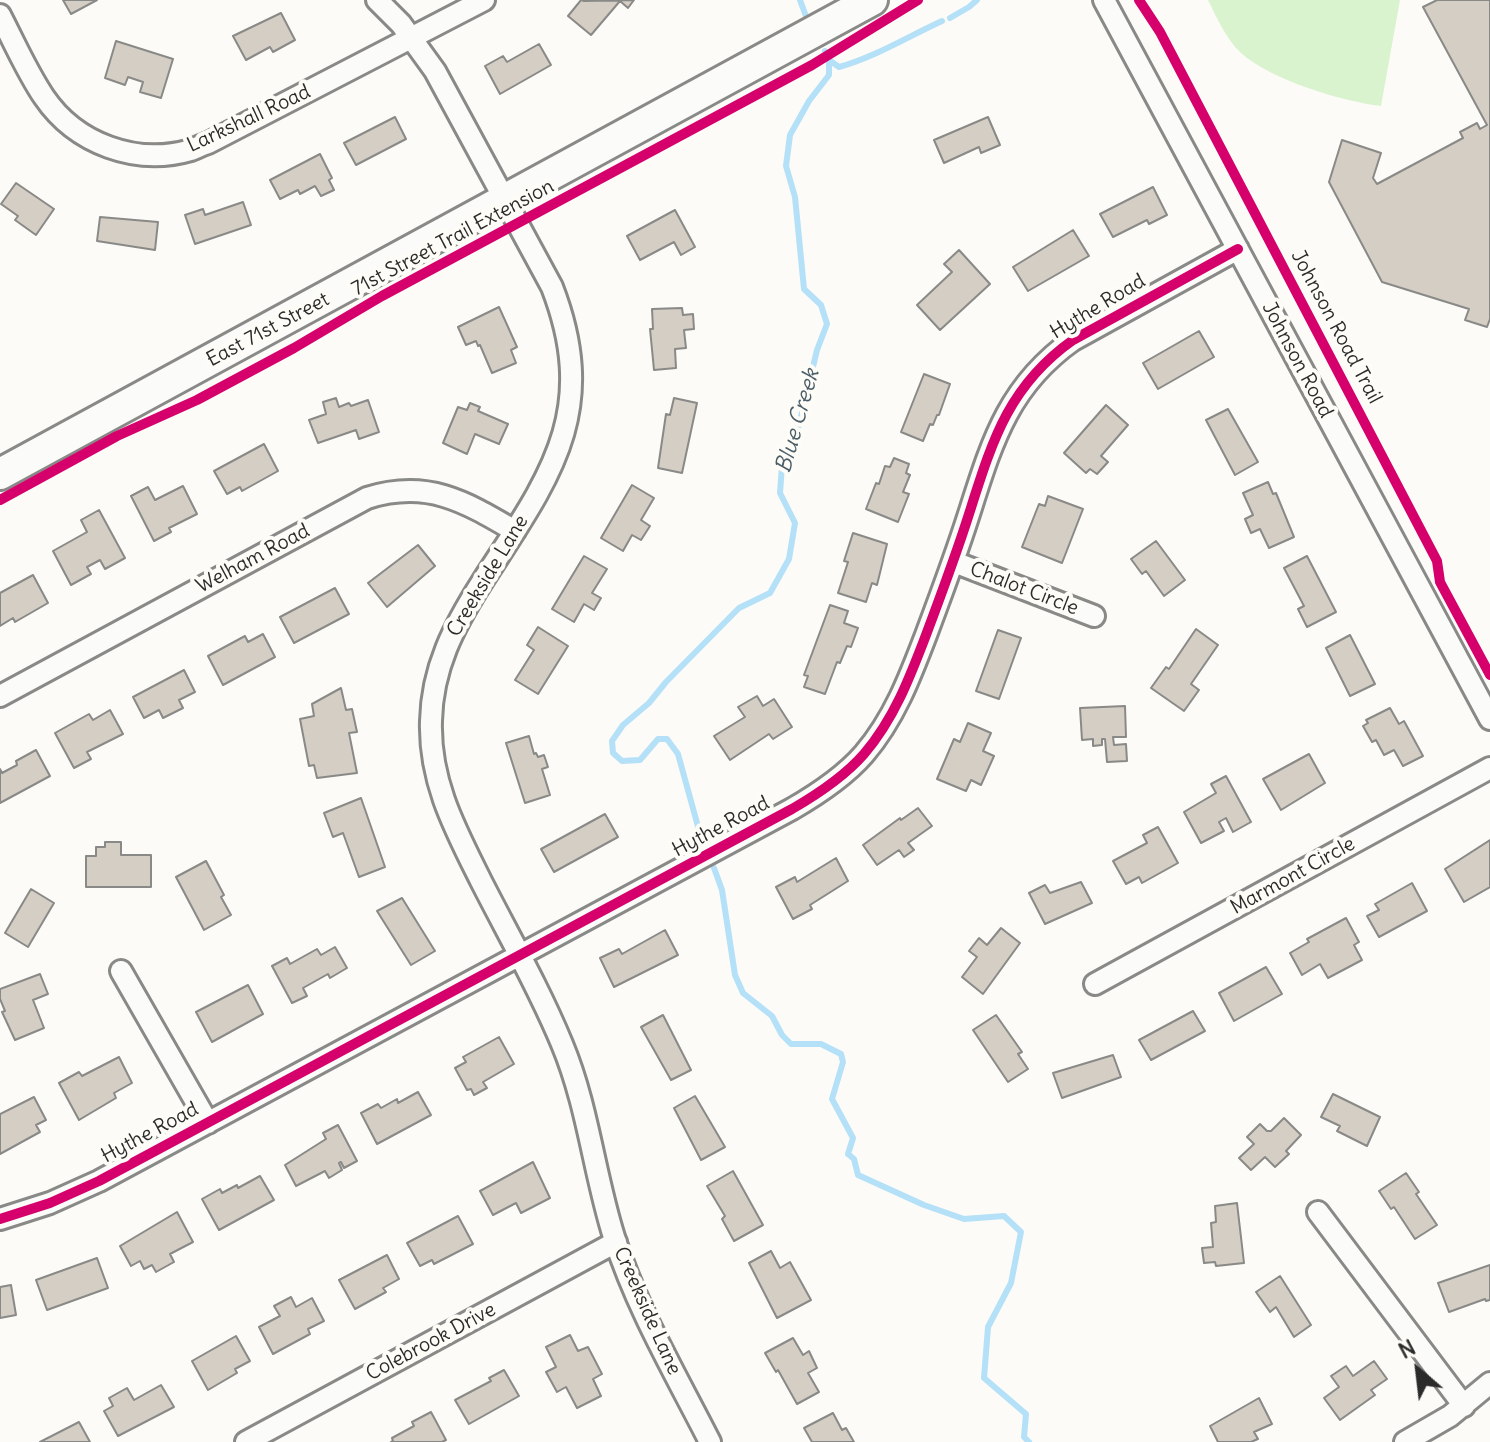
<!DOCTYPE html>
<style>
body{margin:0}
#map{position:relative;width:1490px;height:1442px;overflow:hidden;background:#fcfbf8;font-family:Delius,sans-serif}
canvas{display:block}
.north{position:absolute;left:1378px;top:1330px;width:80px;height:80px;-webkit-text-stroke:6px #fdfcf7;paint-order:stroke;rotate:332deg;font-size:22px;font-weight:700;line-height:32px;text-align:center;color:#2b2b2b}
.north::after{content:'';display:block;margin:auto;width:28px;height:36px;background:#2b2b2b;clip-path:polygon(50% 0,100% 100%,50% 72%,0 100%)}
</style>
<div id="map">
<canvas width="1490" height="1442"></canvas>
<div class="north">N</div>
</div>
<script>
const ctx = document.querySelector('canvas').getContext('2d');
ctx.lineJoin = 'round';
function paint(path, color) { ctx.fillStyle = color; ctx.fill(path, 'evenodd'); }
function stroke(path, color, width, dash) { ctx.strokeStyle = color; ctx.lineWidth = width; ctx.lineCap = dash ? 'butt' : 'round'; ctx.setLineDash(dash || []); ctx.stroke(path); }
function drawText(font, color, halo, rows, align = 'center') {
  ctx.font = font + ' Delius,sans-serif'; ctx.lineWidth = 8; ctx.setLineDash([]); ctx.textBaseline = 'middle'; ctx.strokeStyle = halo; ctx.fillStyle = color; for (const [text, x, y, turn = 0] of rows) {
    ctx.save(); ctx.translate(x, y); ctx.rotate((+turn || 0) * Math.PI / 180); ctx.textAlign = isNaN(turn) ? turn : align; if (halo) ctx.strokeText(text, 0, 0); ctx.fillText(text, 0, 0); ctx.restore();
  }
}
paint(new Path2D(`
 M1208 0H1400L1381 106C1341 101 1271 80 1241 53 1226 39 1217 18 1208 0Z`), '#d9f3ce');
stroke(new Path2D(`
 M800 0 807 19
 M950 18 969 7 977 0
 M829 60 839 67C875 57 907 37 942 21
 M702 841 678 754 667 739H658L640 760 622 761 613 753 612 741 623 725 649 703 666 682 739 608 770 593 789 559 795 523 780 493 782 466 799 425 817 350 827 324 821 305 804 289 795 197 786 166 790 135 809 101 829 75V60L825 51
 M714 868 722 890 735 975 743 993 772 1016 782 1035 791 1044H821L841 1054 843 1062 832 1099 853 1138 848 1154 854 1159 858 1175 924 1205 964 1219 1004 1216 1021 1232 1011 1283 988 1327 984 1378 1026 1414 1024 1437 1029 1442`), '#b4e1f7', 6);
const building = new Path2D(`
 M63 0H97L71 14Z
 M581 0 584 1 634 0 628 8 620 1 591 35 568 16Z
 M1437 0H1490V319L1487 327 1465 320 1469 309 1382 282 1329 182 1342 140 1381 153 1373 178 1377 184 1463 138 1460 132 1477 123 1480 129 1487 125 1423 7Z
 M281 13 295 40 273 52 270 47 246 60 233 36Z
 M116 41 173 59 161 98 140 92 143 82 128 77 125 85 105 78Z
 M539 44 551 65 500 94 485 66 503 56 507 62Z
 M395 117 406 139 356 165 344 143Z
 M988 117 1000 145 981 153 979 147 944 163 934 140Z
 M320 154 332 178 329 180 334 190 321 196 315 186 300 194 298 190 280 199 270 180Z
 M16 183 54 209 36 235 15 220 18 216 1 204Z
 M1153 187 1167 215 1149 224 1147 220 1113 237 1100 214Z
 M243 202 251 225 195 244 185 215 203 209 205 215Z
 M675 210 695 247 681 255 674 242 640 260 627 236Z
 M100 217 158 222 155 250 97 241Z
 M1073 230 1089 256 1028 291 1013 267Z
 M959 250 990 284 940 330 917 305 952 272 944 264Z
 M499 307 517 347 511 350 516 363 492 373 480 345 478 346 476 341 466 345 458 327Z
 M682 308 683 315 693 314 694 329 684 330 686 348 675 349 676 368 654 370 650 329H653L652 309Z
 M1199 331 1214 357 1158 389 1143 363Z
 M924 374 950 384 939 415H937L933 425 930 424 923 441 901 432Z
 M336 398 339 407 349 403 351 406 368 400 379 432 359 439 356 430 318 443 309 420 326 414 323 402Z
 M674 398 697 403 682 473 658 468 666 414 670 415Z
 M470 403 480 407 478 411 508 424 499 444 475 434 467 454 443 443 458 407 467 410Z
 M1106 405 1128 425 1101 456 1108 462 1097 474 1090 469 1086 473 1064 453Z
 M1228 409 1258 462 1235 475 1206 420Z
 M264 444 278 471 242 491 240 487 227 494 214 471Z
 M894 458 909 464 906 473 910 475 903 492 909 494 898 522 866 509 876 483 879 484 885 466 890 467Z
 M1268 482 1273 494 1276 493 1294 537 1269 548 1260 529 1251 533 1245 519 1253 515 1243 493Z
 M632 485 654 498 641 520 650 526 641 540 632 535 623 551 601 538Z
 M183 486 197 514 169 528 171 532 154 541 131 496 148 487 155 500Z
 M1048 496 1083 509 1062 563 1022 547 1039 504 1045 506Z
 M99 510 125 558 105 569 100 560 87 567 91 574 71 585 53 551 87 532 81 520Z
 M853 533 887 544 877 585 872 583 866 602 838 593 848 562 844 561Z
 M1156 541 1185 580 1164 596 1146 571 1142 574 1131 559Z
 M418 545 435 566 387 607 368 583Z
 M584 556 607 569 592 593 601 598 594 610 584 604 574 622 552 609Z
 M1307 556 1336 612 1307 627 1298 609 1304 606 1284 568Z
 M33 575 48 603 15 622 13 618 0 626V593Z
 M335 588 349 614 294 643 280 617Z
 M830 605 848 611 844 623 858 628 851 647 847 646 840 663 837 662 825 694 804 687 808 676 804 675Z
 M538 627 568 646 538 694 515 680 534 650 527 645Z
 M1196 629 1218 645 1191 684 1199 690 1184 711 1151 688 1166 667 1169 669Z
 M998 630 1021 638 999 699 976 691Z
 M263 634 275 657 223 685 208 656 245 636 248 642Z
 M1350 635 1375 684 1350 696 1326 648Z
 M184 670 195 692 179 700 183 708 163 718 159 710 144 718 133 697Z
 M341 688 346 710 352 709 357 732 349 733 357 773 317 778 314 765 309 766 300 719 314 716 312 704Z
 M757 696 763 706 774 699 792 727 773 739 769 734 730 760 714 736 745 717 738 707Z
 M1125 706 1126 737H1113L1114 745 1126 744 1127 761 1107 762 1105 739H1102V745L1093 746V739L1082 740 1080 708Z
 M1390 708 1399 724 1404 721 1423 756 1403 766 1394 750 1384 755 1376 740 1372 742 1363 726 1368 723 1366 720Z
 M110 710 123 734 87 752 91 759 74 768 55 733 89 714 93 720Z
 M968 723 991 733 983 751 994 756 981 785 971 780 966 791 937 779 954 739 960 742Z
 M529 736 534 754 536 753 538 757 544 755 548 767 542 769 550 795 525 803 506 743Z
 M36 750 50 776 0 803V769L2 773 17 765 16 761Z
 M1309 754 1325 783 1281 810 1263 779Z
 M1226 776 1251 822 1233 832 1226 818 1219 822 1224 831 1201 843 1184 812 1216 793 1211 784Z
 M361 798 385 867 359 877 343 833 333 837 324 813Z
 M918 808 932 826 908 843 914 850 904 857 899 850 877 865 863 845 900 818 901 820Z
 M605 814 618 837 554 872 541 849Z
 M1158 827 1178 863 1142 883 1139 877 1126 884 1113 861 1147 843 1143 835Z
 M1490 840V887L1464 902 1445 869Z
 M105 842H121V855H151V887H86V856H96V847H105Z
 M836 858 848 881 810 905 812 909 793 919 776 887 795 877 797 882Z
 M206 861 224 895 221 897 231 915 204 930 176 877Z
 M1081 882 1092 903 1045 924 1029 893 1045 885 1050 893Z
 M1412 883 1427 911 1379 937 1367 916 1379 910 1375 904Z
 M31 889 54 903 28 947 5 933Z
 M402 898 435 951 411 965 377 911Z
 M1346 918 1359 942 1354 945 1362 960 1328 978 1320 964 1302 975 1290 953 1309 942 1307 939Z
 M1001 928 1020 943 983 994 962 977 977 957 969 951 979 938 987 945Z
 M665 930 678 955 614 987 600 958 619 949 622 954Z
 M335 947 347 968 330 978 328 974 303 988 307 996 292 1003 272 966 287 958 290 964 317 949 321 955Z
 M1266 967 1282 994 1234 1021 1219 993Z
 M40 974 48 994 33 1000 44 1028 15 1040 2 1012 5 1011 0 999V989Z
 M248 985 263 1014 212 1042 196 1012Z
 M1193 1011 1205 1031 1151 1060 1139 1040Z
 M663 1015 691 1070 671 1080 641 1027Z
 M996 1015 1022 1052 1018 1054 1028 1069 1008 1082 973 1030Z
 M499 1037 514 1064 483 1082 487 1088 474 1095 471 1089 467 1090 455 1068 466 1062 463 1057Z
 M1113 1055 1121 1077 1062 1098 1053 1073Z
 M119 1057 132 1083 114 1093 116 1098 79 1120 59 1083 79 1072 82 1076Z
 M418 1092 431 1115 377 1144 361 1113 378 1104 381 1108 397 1099 398 1103Z
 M1333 1094 1380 1117 1367 1146 1337 1131 1340 1126 1321 1117Z
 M695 1096 725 1147 701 1160 674 1108Z
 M34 1097 46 1120 36 1125 40 1132 0 1154V1114Z
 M1284 1118 1301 1135 1286 1151 1289 1154 1275 1167 1265 1157 1251 1170 1239 1158 1254 1144 1247 1137 1260 1124 1267 1131H1271Z
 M338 1125 357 1161 344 1168 341 1162 339 1163 342 1170 329 1178 325 1171 296 1186 285 1165 326 1139 323 1133Z
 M533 1162 550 1198 521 1213 516 1203 493 1215 480 1191Z
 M733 1171 763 1225 734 1241 722 1219 725 1216 707 1186Z
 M1406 1173 1419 1192 1416 1194 1437 1225 1415 1239 1394 1207 1391 1209 1379 1191Z
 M260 1176 274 1200 219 1230 202 1199 220 1189 222 1193 237 1185 238 1188Z
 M1237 1203 1244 1263 1216 1266 1215 1262 1204 1263 1202 1248 1213 1247 1211 1223 1216 1222 1215 1206Z
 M177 1212 193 1242 170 1254 174 1262 156 1272 152 1265 144 1269 140 1261 131 1266 120 1246Z
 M458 1216 473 1244 434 1264 432 1260 420 1266 407 1243Z
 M771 1251 780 1268 790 1262 811 1300 777 1318 749 1263Z
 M387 1255 399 1279 383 1288 386 1292 355 1309 339 1280Z
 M97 1258 108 1288 47 1310 36 1280Z
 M1490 1265V1300L1486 1301 1485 1299 1449 1312 1438 1283Z
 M1280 1276 1311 1325 1294 1337 1276 1307 1270 1312 1256 1292Z
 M11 1285 16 1315 0 1318V1287Z
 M291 1297 296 1307 312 1298 324 1321 308 1329 310 1334 273 1354 259 1327 280 1316 274 1306Z
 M570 1335 578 1351 588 1347 602 1374 593 1379 601 1396 577 1408 566 1387 557 1392 546 1372 556 1367 546 1347Z
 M236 1336 250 1361 235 1369 237 1373 208 1390 192 1361Z
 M793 1338 803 1355 809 1351 817 1368 808 1373 819 1392 797 1404 778 1370 776 1372 765 1353Z
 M1374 1361 1387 1379 1371 1390 1375 1395 1340 1420 1324 1398 1339 1387 1331 1376 1346 1366 1353 1376Z
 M504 1370 519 1396 469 1424 455 1400 491 1381 489 1378Z
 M161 1385 174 1407 118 1436 104 1411 113 1406 109 1398 127 1388 134 1400Z
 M1259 1398 1272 1424 1254 1432 1258 1439 1251 1442H1218L1210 1426Z
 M431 1412 446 1440 442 1442H391L393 1441 392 1438 414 1426 412 1422Z
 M833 1413 842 1430 846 1428 854 1442H812L804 1428Z
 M79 1422 90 1442H40Z`);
paint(building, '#d4cec4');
stroke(building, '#898987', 2);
const minor = new Path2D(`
 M377 0 401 24 435 71 552 287C601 414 548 479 482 582 454 626 432 668 431 721 429 781 455 829 481 881 508 934 539 988 562 1044 588 1106 594 1174 614 1237 637 1309 676 1375 710 1442
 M1104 0 1490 719
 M0 15C14 42 27 72 44 97 76 144 136 166 191 150 196 148 202 145 208 143L484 0
 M954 562 1094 616
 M0 696 367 498C427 479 464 501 515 531
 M121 971 208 1123
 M1095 984 1490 768
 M1318 1212 1464 1406
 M0 1219 50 1203 99 1181 792 809C818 794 844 777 864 754 894 719 910 677 926 635 941 595 956 555 969 514 992 442 1008 386 1073 340L1238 249
 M246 1442 616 1242
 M1405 1442 1450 1416 1490 1383`);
const secondary = new Path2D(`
 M0 474 872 0`);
stroke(minor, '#898987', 26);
stroke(secondary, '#898987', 36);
stroke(minor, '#fbfbf9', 20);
stroke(secondary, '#fbfbf9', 30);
stroke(new Path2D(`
 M1139 0 1160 32 1437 561 1440 582 1490 675
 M0 500 117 436 197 400 294 348 382 296 812 65 918 0
 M0 1219 50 1203 99 1181 792 809C818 794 844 777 864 754 894 719 910 677 926 635 941 595 956 555 969 514 992 442 1008 386 1073 340L1238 249`), '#d6006c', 10);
drawText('20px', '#2b2b2b', '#fdfcf7', [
 ["Larkshall Road",249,119,-25],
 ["71st Street Trail Extension",453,238,-28],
 ["Hythe Road",1098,307,-31],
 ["Johnson Road Trail",1336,327,62],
 ["East 71st Street",268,330,-28],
 ["Johnson Road",1297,360,62],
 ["Welham Road",253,559,-28],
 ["Creekside Lane",488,576,-59],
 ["Chalot Circle",1024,589,21],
 ["Hythe Road",721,827,-28],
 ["Marmont Circle",1293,876,-29],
 ["Hythe Road",150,1133,-28],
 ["Creekside Lane",647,1311,66],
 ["Colebrook Drive",431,1342,-28]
]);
drawText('italic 22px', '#4b5e68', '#fdfcf7', [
 ["Blue Creek",798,421,-74]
]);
</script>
